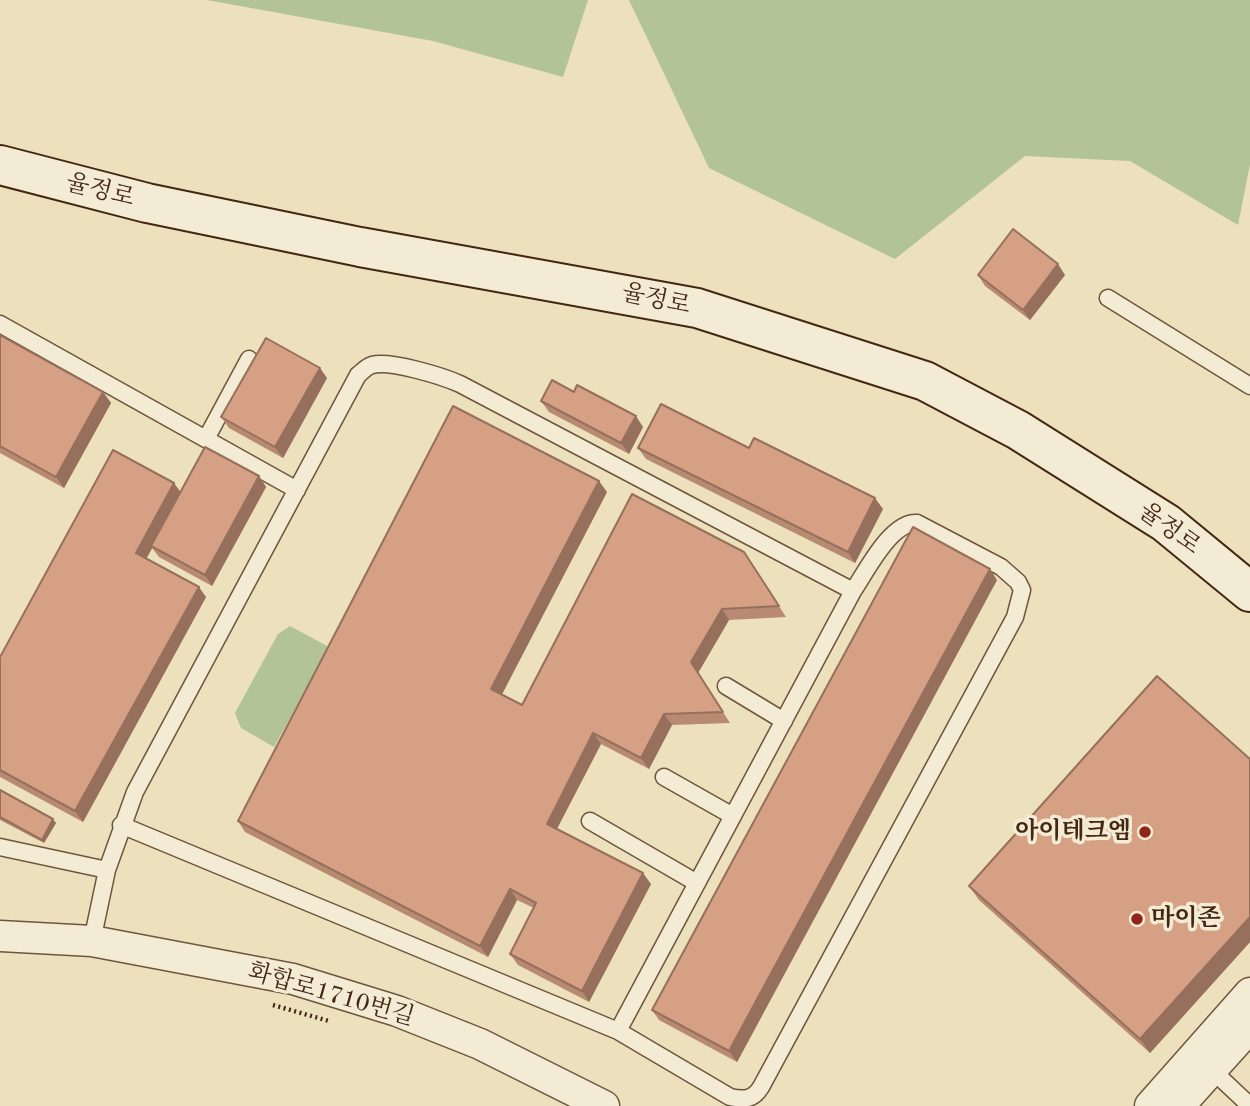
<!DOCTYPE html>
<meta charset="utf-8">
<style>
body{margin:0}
canvas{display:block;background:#ece0bd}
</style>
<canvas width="1250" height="1106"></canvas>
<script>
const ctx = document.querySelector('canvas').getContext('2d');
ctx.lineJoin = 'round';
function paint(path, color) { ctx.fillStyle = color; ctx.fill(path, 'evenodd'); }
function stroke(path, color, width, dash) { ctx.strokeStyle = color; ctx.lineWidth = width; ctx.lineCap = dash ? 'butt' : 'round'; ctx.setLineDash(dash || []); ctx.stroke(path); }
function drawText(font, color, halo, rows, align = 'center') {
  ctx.font = font + ' "Old Standard TT","Noto Serif KR",serif'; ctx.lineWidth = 7; ctx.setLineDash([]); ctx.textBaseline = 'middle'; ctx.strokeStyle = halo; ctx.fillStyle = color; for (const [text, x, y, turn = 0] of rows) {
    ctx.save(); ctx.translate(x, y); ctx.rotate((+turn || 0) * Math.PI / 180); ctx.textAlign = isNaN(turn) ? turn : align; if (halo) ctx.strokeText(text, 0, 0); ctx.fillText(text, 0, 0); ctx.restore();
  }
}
paint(new Path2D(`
 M207 0H588L563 77 433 41Z
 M629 0H1250V164L1238 225 1130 161 1025 156 895 259 709 168Z
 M290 626 329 647 274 747 241 728 235 713 278 634Z`), '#b2c395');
const service = new Path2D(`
 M1108 298 1250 386
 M0 324 297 490
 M206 439 249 359
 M726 686 784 721
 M664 777 733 816
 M590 821 697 883
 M121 825 618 1031 730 1097C744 1100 753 1100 761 1087L1015 617 1022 590 1018 582 1001 567 917 523C891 521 866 572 853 591L618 1031
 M0 847 107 870
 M92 941 107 870 135 792 358 375C363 371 366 367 372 365 390 360 442 376 460 384L853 591
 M1212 1070 1246 1102`);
const minor = new Path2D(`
 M0 936 92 941 293 979 397 1011 480 1044 604 1106
 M1150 1106 1250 993
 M1179 1106 1250 1027`);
const secondary = new Path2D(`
 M0 165 147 203 360 247 697 308 925 381 1018 430 1166 523 1250 592`);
stroke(service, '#6e553d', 19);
stroke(minor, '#6e553d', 33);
stroke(secondary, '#442712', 42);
stroke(new Path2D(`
 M273 1005 329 1021`), '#442712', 4.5, [2, 3.5]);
stroke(service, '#f3ebd4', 16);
stroke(minor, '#f3ebd4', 30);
stroke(secondary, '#f3ebd4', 38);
paint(new Path2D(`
 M978 275H1065L1030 320 985 286Z
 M0 335 103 392 111 403 64 488 0 453Z
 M327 378 283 458 229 428 221 417Z
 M574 392 643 427 629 454 549 412 541 401Z
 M638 448H749L883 509 855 563 646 459Z
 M259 476 266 487 212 586 159 557 152 548 146 558 206 597 83 822 0 777V657L181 493Z
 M607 492 502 694 522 705 744 552 786 617 729 620 698 673 730 723 672 725 649 769 601 744 557 829 651 884 589 1002 518 965 510 954 534 908 517 900 488 957 245 832 238 821Z
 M997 580 737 1062 659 1020 652 1010Z
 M1250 759V942L1150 1053 979 900 969 886Z
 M0 790 56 823 44 843 0 820Z`), '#b88a72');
paint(new Path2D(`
 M1058 264 1065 275 1030 320 1023 310Z
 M320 368 327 378 283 458 275 447Z
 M103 392 111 403 64 488 56 477Z
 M636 416 643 427 629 454 621 443Z
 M259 476 266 487 212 586 205 575Z
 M599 481 607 492 499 700 491 689Z
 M174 483 182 494 144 563 136 553Z
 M875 498 883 509 855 563 848 552Z
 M990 569 997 580 737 1062 729 1051Z
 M199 587 206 597 83 822 75 811Z
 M722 609 729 620 698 673 730 723 691 662Z
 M664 714 672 725 649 769 641 758Z
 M593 733 601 744 554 834 547 824Z
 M53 819 56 823 44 843 42 840Z
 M643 873 651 884 589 1002 582 991Z
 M510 889 517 900 488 957 480 946Z
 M1250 917V942L1150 1053 1140 1039Z`), '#96705c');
const building = new Path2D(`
 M1013 229 1058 264 1023 310 978 275Z
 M0 335 103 392 56 477 0 446Z
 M266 338 320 368 275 447 221 417Z
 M552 380 574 392 577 385 636 416 621 443 541 401Z
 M661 404 749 448 754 438 875 498 848 552 638 448Z
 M453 406 599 481 491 689 522 705 632 494 744 552 779 606 722 609 691 662 723 712 664 714 641 758 593 733 547 824 643 873 582 991 510 954 536 903 510 889 480 946 238 821Z
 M205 447 259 476 205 575 151 546Z
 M113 450 174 483 136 553 199 587 75 811 0 770V657Z
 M913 527 990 569 729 1051 652 1010Z
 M1157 676 1250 759V917L1140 1039 969 886Z
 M0 790 53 819 42 840 0 817Z`);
paint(building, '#d6a084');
stroke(building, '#96705c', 2);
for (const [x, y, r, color] of [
 [1145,832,7,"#8f2418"],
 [1137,919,7,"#8f2418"]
]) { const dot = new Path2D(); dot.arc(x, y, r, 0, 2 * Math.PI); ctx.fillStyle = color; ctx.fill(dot); stroke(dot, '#f3ebd4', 2.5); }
drawText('24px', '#442712', '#f3ebd4', [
 ["율정로",100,191,14],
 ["율정로",656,300,12],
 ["율정로",1169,529,36],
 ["화합로1710번길",331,995,16]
]);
drawText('bold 24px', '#442712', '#f3ebd4', [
 ["아이테크엠",1131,832],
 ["마이존",1151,919,"left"]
], 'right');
</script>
